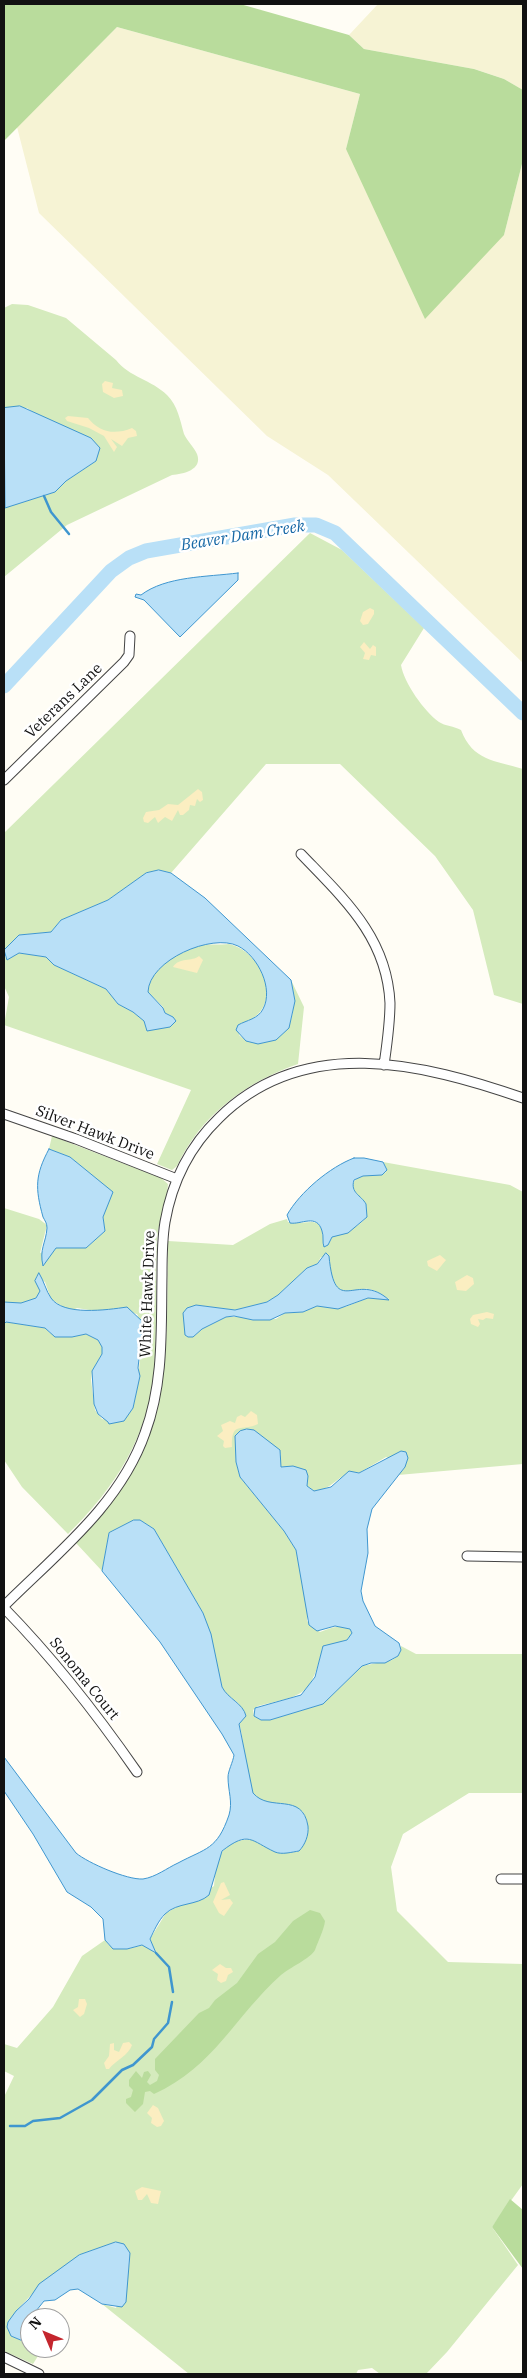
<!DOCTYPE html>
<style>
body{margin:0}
#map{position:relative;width:527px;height:2378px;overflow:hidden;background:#fffdf5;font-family:"IBM Plex Serif",serif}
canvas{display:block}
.frame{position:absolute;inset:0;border:5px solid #111;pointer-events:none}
.north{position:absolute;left:20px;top:2308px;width:50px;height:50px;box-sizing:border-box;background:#fff;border:1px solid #a0a0a0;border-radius:50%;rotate:315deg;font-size:14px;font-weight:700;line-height:20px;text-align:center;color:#111}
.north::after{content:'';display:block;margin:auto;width:18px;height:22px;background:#c4262e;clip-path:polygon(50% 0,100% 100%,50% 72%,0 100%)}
</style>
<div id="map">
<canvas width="527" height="2378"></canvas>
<div class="frame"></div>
<div class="north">N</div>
</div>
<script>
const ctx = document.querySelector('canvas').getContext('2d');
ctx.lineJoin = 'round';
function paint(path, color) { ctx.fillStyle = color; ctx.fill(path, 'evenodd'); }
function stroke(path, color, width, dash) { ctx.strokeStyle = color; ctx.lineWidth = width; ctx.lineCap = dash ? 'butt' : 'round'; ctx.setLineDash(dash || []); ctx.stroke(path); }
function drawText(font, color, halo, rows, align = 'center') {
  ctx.font = font + ' "IBM Plex Serif",serif'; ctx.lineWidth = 5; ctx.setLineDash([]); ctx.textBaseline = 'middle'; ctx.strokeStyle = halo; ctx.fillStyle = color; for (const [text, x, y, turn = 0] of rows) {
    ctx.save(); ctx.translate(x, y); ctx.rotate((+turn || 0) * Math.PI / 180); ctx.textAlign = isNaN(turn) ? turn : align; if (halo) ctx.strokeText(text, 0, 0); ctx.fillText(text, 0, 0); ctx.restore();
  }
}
paint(new Path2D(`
 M378 4H523V90L504 79 474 69 364 49 349 35Z
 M117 27 360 94 346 149 504 235 523 160V663L328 475 267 436 39 213 17 127Z`), '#f6f3d4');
paint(new Path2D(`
 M12 304 28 305 66 318 116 360C129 377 152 380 167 395 178 406 180 420 184 434 187 441 194 447 197 454 203 470 183 474 172 475L67 525 4 577V508L55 492 66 481 96 461 91 438 43 419 27 408H4V308Z
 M310 533 342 550 424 628 401 665C404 683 424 711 439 722 445 726 454 726 461 730 473 761 494 760 523 769V1004L494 995 473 910 435 856 340 764H266L171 873 159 870 146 873 108 900 61 920 51 932 19 935 4 950V833Z
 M229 944C264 952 286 1009 243 1023L239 1035C248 1043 255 1044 267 1042 296 1035 296 1004 291 980L304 1007 298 1064C246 1082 201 1115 177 1166L172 1170 157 1164 191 1090 4 1025 9 997 4 986V954L7 960 19 953 46 957 54 965 106 989 118 1004 133 1012 144 1021 147 1031 173 1017 165 1013 163 1007 148 992C149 968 181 949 202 945 210 944 220 945 229 944Z
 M52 1136 161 1178 168 1184C167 1203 158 1221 157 1240 155 1283 158 1327 154 1370 149 1436 114 1489 68 1534L22 1487 4 1460V1324L6 1322 45 1328 50 1333 72 1337 86 1334 98 1340 102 1347V1354L92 1371 91 1380 95 1410 102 1419 120 1422C124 1418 131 1412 133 1407 139 1393 144 1326 137 1314L111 1309 102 1312 77 1308 71 1311 66 1309 51 1299 45 1282 36 1276 40 1291C36 1305 15 1305 4 1302V1208L39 1219 47 1225 40 1253 56 1248H86L105 1231 103 1217 112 1192 70 1157 49 1149Z
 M383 1162 510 1185 523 1192V1464L398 1475 405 1467 386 1457 359 1473C341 1469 333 1491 314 1491L307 1486 308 1476 293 1466 281 1467 279 1458 281 1455 278 1449 276 1450 257 1433 235 1439 237 1450 236 1462 240 1477 284 1531 296 1550 307 1605V1621L320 1632C330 1628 338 1624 350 1629L352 1633 347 1640 322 1649C311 1698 302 1695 258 1706L253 1710 254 1716 261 1720H270L323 1704 362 1666 392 1660 398 1656 401 1646 416 1654H523V1793H469L403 1834 391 1867 397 1911 448 1962 523 1964V2184L492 2227 518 2265 447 2352 426 2374H380L372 2368 358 2370 356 2374H189L102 2304 116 2308 127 2280 130 2259 116 2242 79 2255 35 2291 16 2311 11 2336 30 2344V2348H43L33 2364 4 2351V2097L14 2076 4 2071V2044L17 2048 53 2007 82 1956 105 1940 109 1945 127 1949 144 1945 155 1952 150 1939 166 1913 214 1886C215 1876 216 1860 222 1852 229 1841 247 1837 258 1841 278 1848 274 1856 299 1851L307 1821 303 1812C289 1808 270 1806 258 1798 242 1788 246 1741 239 1724L245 1716 238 1703 225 1693 222 1687 203 1613 154 1529 140 1520 128 1523 109 1533 102 1571 76 1543C175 1442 166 1373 168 1241L233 1245 270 1224 287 1219 288 1222C307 1227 324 1210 323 1244L328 1245 332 1237C346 1232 356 1229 367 1217L366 1204 356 1194 352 1184 359 1176 385 1173 387 1170ZM321 1257 329 1259C329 1268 331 1292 344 1292 352 1293 359 1288 368 1289 376 1290 382 1295 389 1299L368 1298 345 1307 317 1306 303 1312 285 1313 276 1319 253 1320 243 1317H226L202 1329 193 1337 196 1305 235 1310 267 1302 278 1295 307 1268 317 1264Z`), '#d5ebbd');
paint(new Path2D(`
 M4 4H240L349 35 364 49 474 69 504 79 523 90V160L504 235 425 319 346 149 360 94 117 27 4 141Z
 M310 1910 320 1913 325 1921C324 1930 318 1941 315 1950 311 1958 289 1968 281 1975 235 2016 214 2067 154 2094L150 2091 145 2092 143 2104 135 2112 126 2103V2099L131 2097 133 2090 129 2086V2080L136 2071 142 2078 144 2072 148 2071 151 2075 147 2082 150 2085 157 2081 159 2075 155 2070V2059L199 2013 209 2008 215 2000 237 1983 258 1954 275 1942 293 1921Z
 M510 2199 523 2210V2269L492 2227Z`), '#b9dc9c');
paint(new Path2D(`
 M105 381 113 383 112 388 122 390 123 396 114 398 103 392 102 384Z
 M68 416 88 418C100 433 115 435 132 428L136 431 137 436 128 438 122 446 111 439 117 447 114 452 104 436 89 428 67 421 65 418Z
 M370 608 374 610V614L368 624 363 625 360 621 363 612Z
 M364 642 370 649 373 645 376 647V656L371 655 369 660 363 659 365 653 360 647Z
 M198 789 202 792 203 800 200 802 197 799 195 806 190 805 189 810 183 815H180L178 810 172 821 165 817 158 823 155 817 148 823 144 822 143 818 146 812 159 810 168 804 178 805Z
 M199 956 203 960 197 973 173 967C179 957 192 962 199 956Z
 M440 1255 446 1260 437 1271 428 1266 427 1261Z
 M467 1275 473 1278 474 1284 466 1291 457 1290 455 1282Z
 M487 1312 494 1314 493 1319 486 1318 483 1320 478 1319 480 1324 478 1327 471 1324 470 1319 473 1315Z
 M251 1411 257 1415 258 1424C242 1432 231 1420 232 1447L225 1448 223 1446 224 1441 217 1436 223 1431 221 1425 230 1421 235 1423 237 1417 241 1415 245 1417Z
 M224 1882 230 1895 221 1900 230 1899 233 1903 224 1916 219 1913 213 1902 221 1883Z
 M220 1964 226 1968H231L233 1972 228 1975 226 1981 221 1983 217 1980 218 1974 212 1970Z
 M79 1999H85L87 2004 84 2014 80 2017 73 2010 78 2007Z
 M129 2042 132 2045C129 2055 115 2061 109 2069H106L104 2063 109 2056 110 2044 114 2043V2050L119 2052 123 2043Z
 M153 2105 158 2108 164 2121 161 2126 157 2127 151 2123 152 2118 147 2113Z
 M142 2187 161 2191 158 2204 151 2203 147 2194 142 2200H138L135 2191Z`), '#fbeec1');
const water = new Path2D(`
 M20 406 91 438 100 448 96 461 66 481 55 492 5 508 4 408Z
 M238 573V580L180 637 144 600 135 597 136 594 141 595C166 576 207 577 238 573Z
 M159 870 171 873 205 898 291 980 295 1001 289 1028 276 1040 258 1044 246 1041 236 1030 238 1025C247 1020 258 1019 263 1009 274 989 258 956 238 946 212 933 149 960 148 992L163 1008 165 1013 173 1017 176 1021 170 1027 147 1031 144 1021 133 1012 118 1004 106 989 54 965 46 957 19 953 7 960 4 950 19 935 51 932 61 920 108 900 146 873Z
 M49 1149 70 1157 113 1192 103 1217 105 1231 86 1248H56L43 1266C39 1249 46 1243 47 1228 47 1223 45 1221 43 1217 35 1188 35 1175 49 1149Z
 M354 1158H364L383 1162 387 1170 382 1175 363 1176 354 1180C350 1193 361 1195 366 1204L367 1217 348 1233 332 1237 328 1245 324 1247C322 1242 324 1236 322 1231 317 1213 301 1225 290 1223L287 1215C300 1192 330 1167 354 1158Z
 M326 1253 329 1256C335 1320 356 1270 389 1300L368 1298 338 1309 317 1306 303 1312 285 1313 270 1320H253L234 1316 226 1317 202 1329 193 1337H188L185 1335 183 1313 187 1308 196 1305 235 1310 267 1302 278 1295 307 1268 317 1264Z
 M39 1273C44 1281 46 1291 51 1298 63 1316 107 1310 127 1307L143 1322 138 1368 140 1376 133 1408 124 1421 109 1424 108 1422 98 1414 94 1404 92 1371 102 1354V1347L98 1340 86 1334 72 1337H55L45 1328 6 1322 4 1324V1302L21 1303 36 1298 40 1291 35 1281Z
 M247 1429 254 1430 280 1450 281 1467 293 1466 306 1470 308 1476 307 1486 314 1491 331 1487 349 1471 359 1473 401 1451 406 1452 408 1458 405 1467 372 1509 367 1529 368 1553 361 1591 363 1601 375 1626 399 1643 401 1650 398 1656 385 1663H371L362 1666 323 1704 270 1720H261L254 1716 255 1708 301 1695 315 1677 323 1646 347 1640 352 1633 350 1629 335 1626 317 1631 309 1625 296 1550 284 1531 240 1477 236 1462 235 1436 240 1431Z
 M134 1520H140L154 1529 203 1613 211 1634 222 1687C228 1699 243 1703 246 1716L239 1724 253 1793C270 1813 302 1791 308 1826 309 1835 305 1845 299 1851 292 1852 282 1855 275 1852 251 1841 249 1830 222 1851L209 1895C197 1906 177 1902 165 1914 158 1921 154 1931 150 1939L156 1953 142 1945 127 1949H113L105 1940 103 1919 91 1907 67 1892 33 1834 4 1791V1757L76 1853C88 1863 127 1880 143 1879 156 1877 167 1868 178 1863 206 1848 217 1850 229 1815 233 1802 228 1791 228 1777 228 1771 233 1762 234 1755L222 1734 160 1642 102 1571 109 1533Z
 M116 2242 124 2244 130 2253 126 2302 122 2307 102 2304 78 2289 70 2290 55 2300 44 2301 36 2311 37 2318H30V2344L11 2336 7 2327 8 2322 16 2311 29 2299 39 2284 79 2255Z`);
paint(water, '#b9e0f7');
stroke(water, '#3f96cf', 1);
stroke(new Path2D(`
 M44 496 51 512 69 534
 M156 1953 169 1967 173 1992
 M10 2126H25L33 2121 60 2118 92 2100 122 2070 133 2065 152 2047 154 2039 168 2023 172 2002`), '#3f96cf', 2.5);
stroke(new Path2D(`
 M4 686 111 571 129 558 146 551 295 525H316L335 533 523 713`), '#b9e0f7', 15);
const street = new Path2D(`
 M4 780 124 662 129 655 130 636
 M301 854C344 899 387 937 390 1003 390 1024 387 1044 384 1065
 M4 1114 76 1139 177 1179
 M467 1556 523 1557
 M4 1606C56 1554 120 1505 145 1433 164 1382 161 1329 162 1275 162 1258 162 1240 165 1222 172 1182 190 1146 219 1118 304 1034 422 1063 523 1098
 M4 1608C54 1659 96 1713 137 1772
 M501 1879H523
 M4 2357 39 2374`);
stroke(street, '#444', 11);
stroke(street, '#fff', 9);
drawText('15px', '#111', '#fff', [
 ["Veterans Lane",64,701,-44],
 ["Silver Hawk Drive",95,1133,21],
 ["White Hawk Drive",148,1294,-88],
 ["Sonoma Court",84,1679,51]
]);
drawText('italic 16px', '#1768a6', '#fff', [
 ["Beaver Dam Creek",243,536,-9]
]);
</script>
